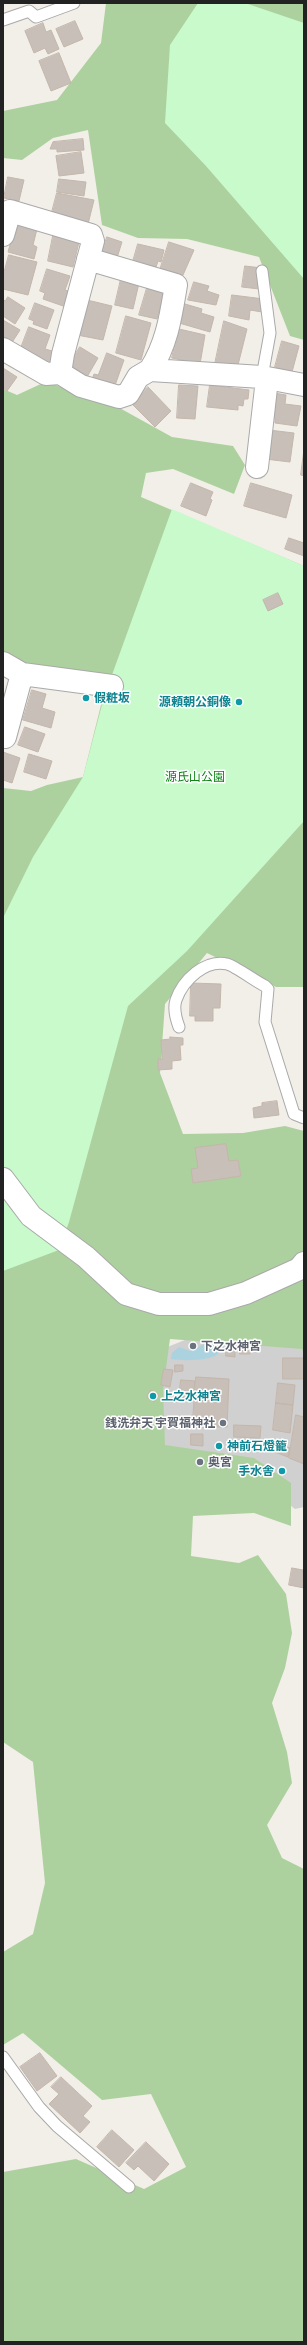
<!DOCTYPE html>
<meta charset="utf-8">
<style>
body{margin:0}
#map{position:relative;width:307px;height:2345px;overflow:hidden;background:#f2efe9;font-family:"Asap Condensed",sans-serif}
canvas{display:block}
.frame{position:absolute;inset:0;border:4px solid #222;pointer-events:none}
</style>
<div id="map">
<canvas width="307" height="2345"></canvas>
<div class="frame"></div>
</div>
<script>
const ctx = document.querySelector('canvas').getContext('2d');
ctx.lineJoin = 'round';
function paint(path, color) { ctx.fillStyle = color; ctx.fill(path, 'evenodd'); }
function stroke(path, color, width, dash) { ctx.strokeStyle = color; ctx.lineWidth = width; ctx.lineCap = dash ? 'butt' : 'round'; ctx.setLineDash(dash || []); ctx.stroke(path); }
function drawText(font, color, halo, rows, align = 'center') {
  ctx.font = font + ' "Asap Condensed","Noto Sans JP",sans-serif'; ctx.lineWidth = 3; ctx.setLineDash([]); ctx.textBaseline = 'middle'; ctx.strokeStyle = halo; ctx.fillStyle = color; for (const [text, x, y, turn = 0] of rows) {
    ctx.save(); ctx.translate(x, y); ctx.rotate((+turn || 0) * Math.PI / 180); ctx.textAlign = isNaN(turn) ? turn : align; if (halo) ctx.strokeText(text, 0, 0); ctx.fillText(text, 0, 0); ctx.restore();
  }
}
paint(new Path2D(`
 M202 1333 304 1345V1507L295 1509 231 1459 169 1460 137 1385 165 1348Z`), '#d0d0d0');
paint(new Path2D(`
 M106 3H304V340L290 336 259 257 187 239 138 238 102 225 88 130 53 138 22 160 3 158V111L57 100 101 43Z
 M45 382 107 401 172 437 233 446 245 465 234 494 173 469 146 473 141 497 304 566V987H276L207 953 165 1004 160 1073 183 1134 243 1133 285 1126 304 1131V1354L302 1349 170 1339 163 1390 165 1445 254 1458 291 1483V1526L254 1513 193 1516 191 1556 239 1563 258 1555 286 1594 292 1633 285 1668 272 1703 287 1752 292 1783 267 1825 282 1858 304 1869V2342H3V2172L76 2159 144 2189 186 2167 151 2094 102 2100 23 2033 3 2045V1952L33 1934 45 1883 33 1762 3 1742V788L31 791 47 785 83 777 103 697 92 687 3 660V389L17 395Z`), '#add19e');
paint(new Path2D(`
 M198 3H245L304 23V279L206 166 165 123 170 45Z
 M172 509 304 566V821L187 951 128 1006 69 1222 59 1250 3 1271V918L33 857 83 777 104 697Z`), '#c8facc');
paint(new Path2D(`
 M207 1343 216 1345 218 1354C210 1361 181 1361 171 1359L172 1353 179 1347 190 1351Z`), '#aad3df');
const building = new Path2D(`
 M75 21 83 39 64 47 56 29Z
 M43 23 46 32 51 30 59 49 48 54 45 48 34 53 25 31Z
 M59 53 71 83 51 91 39 61Z
 M83 139 84 150 57 152V149H50L53 142Z
 M81 152 84 173 59 176 56 156Z
 M8 177 24 180 19 201 4 198Z
 M59 179 86 182 84 196 57 192Z
 M57 193 94 200 88 224 52 212Z
 M19 220 38 225 33 245 37 247 34 259 8 252 13 234 15 235Z
 M53 236 79 242 73 267 48 261Z
 M107 237 122 242 116 261 101 256Z
 M169 242 194 250 183 275 169 271 167 276 159 273Z
 M138 244 164 250 161 262 158 261 156 267H154L153 270 132 265Z
 M9 255 37 262 28 295 3 289V276Z
 M245 266 262 268 259 289 242 287Z
 M47 269 70 276 65 290 71 292 69 308 43 299 45 293 40 291Z
 M121 279 139 283 133 309 115 305Z
 M194 282 209 286 207 291 219 295 216 305 188 300Z
 M147 288 164 292 157 319 139 315Z
 M232 295 264 299 262 312 250 310 249 320 229 316Z
 M8 297 25 308 15 324 3 316V299L5 301Z
 M87 300 112 306 103 340 77 335Z
 M35 303 54 310 47 329 33 324 34 321 29 319Z
 M185 304 202 309 201 313 214 317 210 332 179 323Z
 M126 316 151 323 141 360 116 353Z
 M3 320 20 330 11 344 3 340Z
 M224 321 247 329 237 369 215 364Z
 M29 327 50 335 45 349 56 352 51 365 19 353Z
 M179 329 205 335 200 364 172 358Z
 M282 341 299 346 292 372 275 367Z
 M80 347 98 358 87 377 68 366Z
 M107 353 124 360 113 391 91 383 94 374 98 375Z
 M3 368 17 377 7 391 3 388Z
 M179 385 198 386 195 419 177 418Z
 M210 385 249 390 248 399H244L243 406 238 405V410L207 407Z
 M148 387 171 411 155 427 131 403Z
 M274 393 286 395 285 404 301 406 297 426 275 423V418L271 417Z
 M269 430 294 433 290 462 265 459Z
 M304 450V476L301 475Z
 M191 483 213 492 210 499 212 500 206 516 181 506Z
 M251 483 292 495 286 518 244 506Z
 M289 538 304 543V556L285 549Z
 M278 593 283 604 268 611 263 600Z
 M32 690 46 694 42 708 55 712 51 728 23 720Z
 M25 727 45 734 38 752 18 745Z
 M3 752 20 758 12 783 3 780Z
 M29 754 52 761 46 779 24 772Z
 M191 983 221 984 220 1008H213V1021H195V1016H190Z
 M170 1037 183 1038V1045H180L181 1060 172 1061V1069L158 1070V1059H162L161 1040 170 1039Z
 M277 1101 279 1115 254 1118 253 1108 262 1106V1103Z
 M226 1144 229 1161 238 1160 241 1176 193 1183 191 1169 198 1168 195 1148Z
 M227 1346H235V1357L226 1356Z
 M240 1346H251L250 1354H240Z
 M283 1358H304V1379H283Z
 M175 1365H183V1371L175 1372Z
 M164 1369 173 1370 170 1387 161 1385Z
 M196 1377 229 1379 227 1427H202V1422L193 1421Z
 M181 1380 195 1381 193 1398H179Z
 M278 1383 295 1385 293 1405 276 1403Z
 M151 1390 159 1395 154 1402 147 1397Z
 M276 1403 293 1405 290 1433 273 1430Z
 M296 1415 304 1417V1464L289 1458Z
 M234 1425 261 1426 260 1438 234 1437Z
 M191 1434H203V1446L191 1445Z
 M274 1441 290 1448 288 1457 272 1451Z
 M292 1568 303 1570 304 1588 289 1585Z
 M40 2053 57 2076 37 2091 20 2067Z
 M61 2077 92 2106 83 2116 90 2122 80 2133 49 2104 59 2094 51 2087Z
 M112 2130 134 2150 119 2167 97 2147Z
 M146 2142 169 2164 154 2181 138 2166 134 2170 126 2163Z`);
paint(building, '#c7bfb8');
stroke(building, '#c4b6ab', 1);
const service = new Path2D(`
 M3 20 29 11 36 17 74 3
 M262 377 270 333 262 271
 M179 1027C176 1019 173 1009 176 1000 183 980 205 959 227 964 235 966 255 981 265 986L268 989 265 1022 294 1114 304 1118
 M3 2057 39 2107 57 2126 129 2187`);
const minor = new Path2D(`
 M3 235 10 211 91 235 93 241 63 354 60 373
 M88 259 176 285C171 315 167 344 150 370
 M3 349 46 374 60 373 81 386 119 397 128 394 138 377 150 370 262 377 304 385
 M257 467 267 379
 M3 663 22 674 112 686
 M3 736 5 737 22 674
 M3 1179 31 1216 86 1257 126 1294 159 1304H209L246 1293 299 1269 304 1263`);
stroke(service, '#a9a9a9', 13);
stroke(minor, '#a9a9a9', 24);
stroke(service, '#fff', 11);
stroke(minor, '#fff', 22);
for (const [x, y, r, color] of [
 [86,698,4,"#0f9aa8"],
 [239,702,4,"#0f9aa8"],
 [193,1346,4,"#6b7280"],
 [153,1396,4,"#0f9aa8"],
 [223,1423,4,"#6b7280"],
 [219,1446,4,"#0f9aa8"],
 [200,1462,4,"#6b7280"],
 [282,1471,4,"#0f9aa8"]
]) { const dot = new Path2D(); dot.arc(x, y, r, 0, 2 * Math.PI); ctx.fillStyle = color; ctx.fill(dot); stroke(dot, '#fff', 1.5); }
drawText('bold 12px', '#0d838f', '#fff', [
 ["假粧坂",94,698],
 ["源頼朝公銅像",231,702,"right"],
 ["上之水神宮",161,1396],
 ["神前石燈籠",227,1446],
 ["手水舎",274,1471,"right"]
], 'left');
drawText('12px', '#0c8416', '#fff', [
 ["源氏山公園",195,777]
]);
drawText('bold 12px', '#5b616d', '#fff', [
 ["下之水神宮",201,1346],
 ["銭洗弁天 宇賀福神社",215,1423,"right"],
 ["奥宮",208,1462]
], 'left');
</script>
